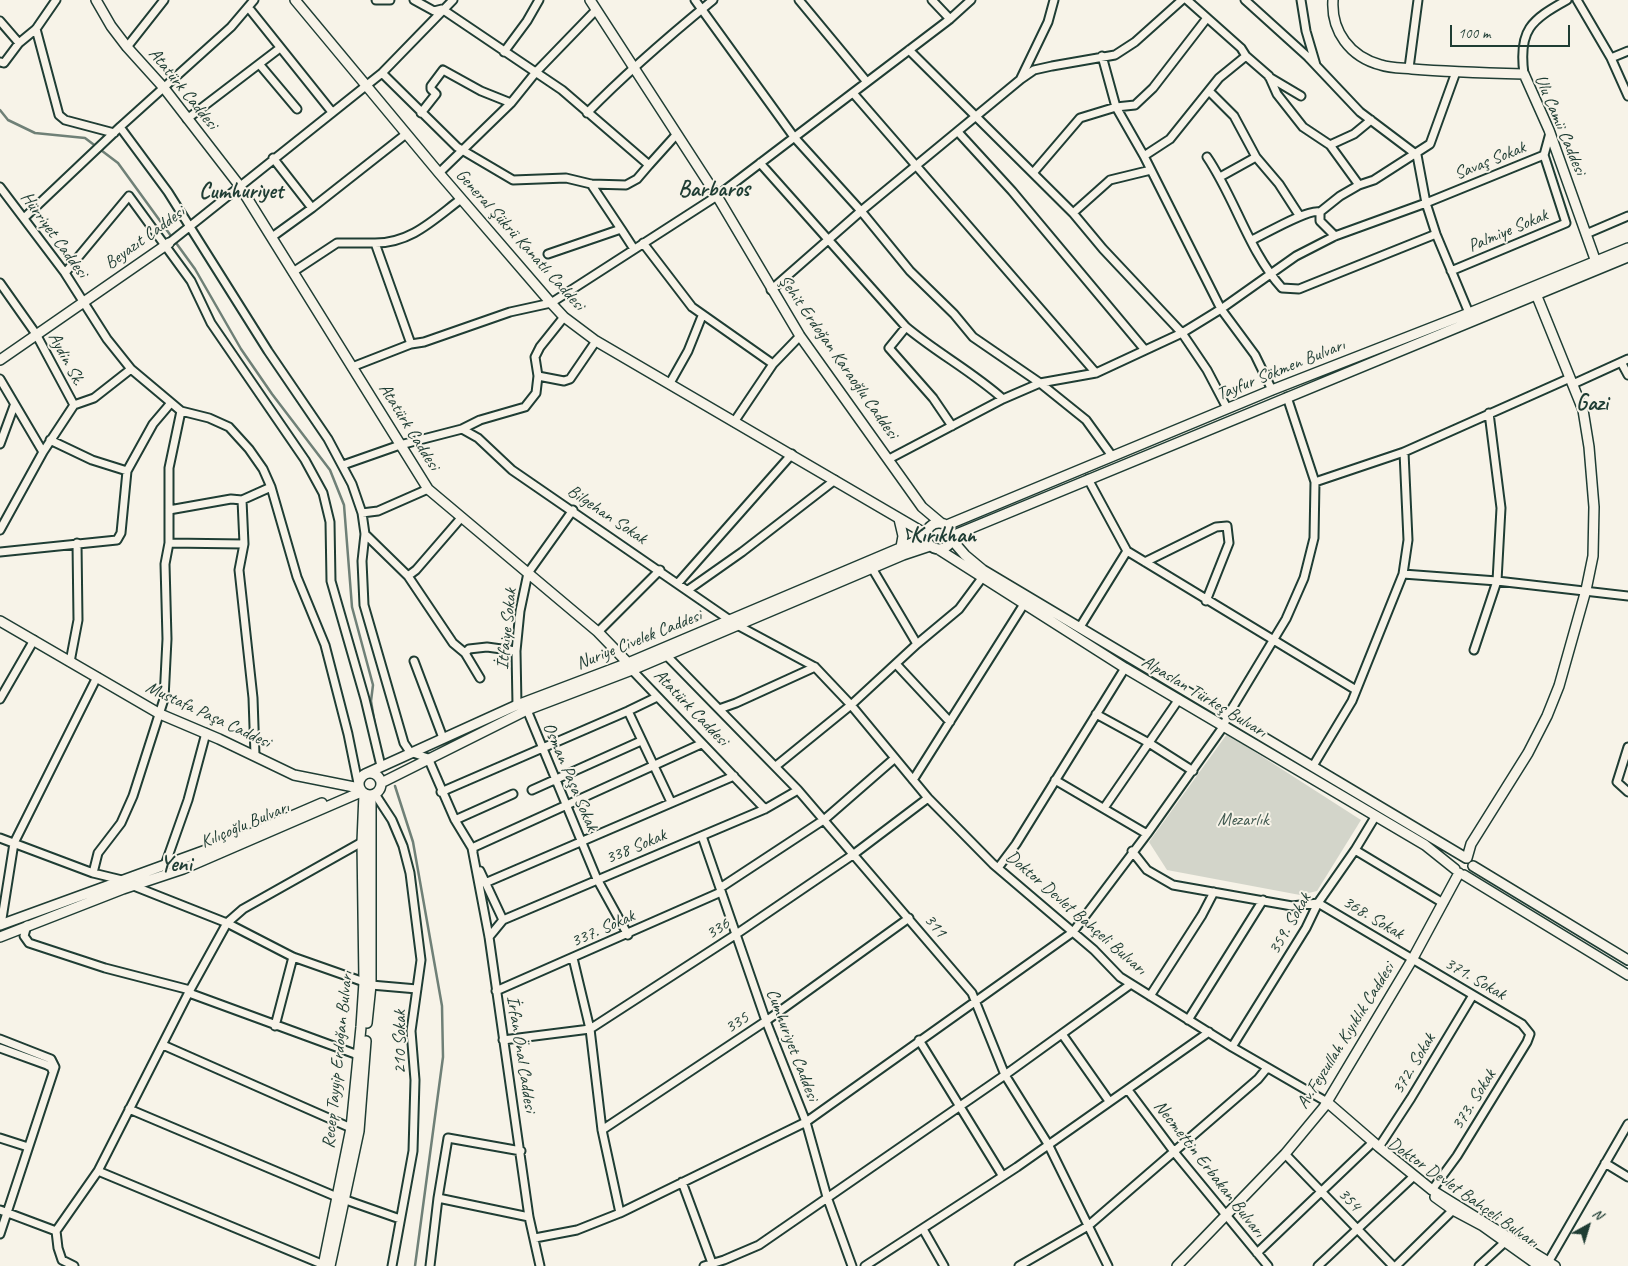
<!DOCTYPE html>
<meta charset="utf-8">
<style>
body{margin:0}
#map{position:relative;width:1628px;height:1266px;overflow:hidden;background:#f7f3e8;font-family:Caveat,sans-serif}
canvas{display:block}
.north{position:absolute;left:1563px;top:1201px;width:50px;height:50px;-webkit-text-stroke:4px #f7f3e8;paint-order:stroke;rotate:39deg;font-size:14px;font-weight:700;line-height:20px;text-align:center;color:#1f3d34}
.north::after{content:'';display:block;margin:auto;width:18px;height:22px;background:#1f3d34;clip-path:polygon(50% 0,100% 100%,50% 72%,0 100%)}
.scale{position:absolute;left:1450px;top:25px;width:120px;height:22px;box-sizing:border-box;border:2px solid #1f3d34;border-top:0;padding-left:6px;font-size:15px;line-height:18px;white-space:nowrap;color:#1f3d34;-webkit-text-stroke:4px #f7f3e8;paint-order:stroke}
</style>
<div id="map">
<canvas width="1628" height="1266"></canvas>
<div class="north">N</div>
<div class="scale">100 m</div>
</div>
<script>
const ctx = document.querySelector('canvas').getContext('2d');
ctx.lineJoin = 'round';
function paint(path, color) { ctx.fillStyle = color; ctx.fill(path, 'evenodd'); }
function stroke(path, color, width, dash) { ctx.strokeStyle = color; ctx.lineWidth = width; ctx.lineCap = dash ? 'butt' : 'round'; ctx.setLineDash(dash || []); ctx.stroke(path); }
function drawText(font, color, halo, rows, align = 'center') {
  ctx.font = font + ' Caveat,sans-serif'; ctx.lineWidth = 4; ctx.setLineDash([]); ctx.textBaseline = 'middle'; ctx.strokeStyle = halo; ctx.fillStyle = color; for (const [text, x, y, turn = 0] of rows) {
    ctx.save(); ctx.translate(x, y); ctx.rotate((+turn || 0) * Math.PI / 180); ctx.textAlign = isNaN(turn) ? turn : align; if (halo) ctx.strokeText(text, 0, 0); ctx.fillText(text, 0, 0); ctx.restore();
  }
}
paint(new Path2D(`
 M1227 734 1361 820 1317 891 1300 895 1167 870 1149 842Z`), '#d3d5ca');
stroke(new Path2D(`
 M0 110 8 120 35 133 85 138 118 163 195 269 241 349 272 394 330 470 344 505 352 607 373 685 371 701 377 737
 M395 786 413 842 442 1006 443 1057 415 1266`), '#6f8077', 2.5);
const street = new Path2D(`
 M376 0H390
 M414 0 434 11 442 9 562 90 649 165 676 135
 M695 0 794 137 861 211 910 271 954 314 973 337 1040 383 1086 420 1112 456
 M799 0 867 82
 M932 0 950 19
 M1187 0 1241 48 1246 56 1269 76 1277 94 1303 127 1330 145 1359 185
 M1245 0 1308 57 1360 112 1417 155 1426 203 1436 234 1469 313
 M1301 0 1306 31 1316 65
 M1577 0 1611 58 1628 96
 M248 7 332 112
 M0 21 19 43
 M36 29 59 115 65 120 114 133
 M127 47 164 0
 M909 50 1073 213 1103 249 1182 333 1207 370 1227 408
 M504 52 527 21 539 0
 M1102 56 1116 107 1144 156 1221 309 1255 355 1272 390
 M1611 58 1628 51
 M0 62 4 63 19 43 36 29 56 0
 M260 65 297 109
 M1409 68 1418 0
 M382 73 457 147 513 180 566 178 591 184 626 185 637 179 649 165
 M1524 74C1518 30 1531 20 1567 0
 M1269 77 1301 96
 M1021 78 1048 22 1054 0
 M1210 92 1234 116 1256 157 1279 184 1299 215
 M853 93 1096 373
 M421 113 436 94 431 89V86L443 70 481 91 511 103
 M587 113C626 73 669 36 713 0
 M187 119 280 48
 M120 127 168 192 268 351 328 439 352 484 362 513 365 534 362 561 364 605 404 743 410 752 428 758 455 820 472 848 489 937 529 1217 540 1266
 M958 132 1012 191 1145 350
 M1330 145 1354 134 1371 120
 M1144 156 1170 139 1219 78 1246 56
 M1207 157C1235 198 1249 252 1282 288L1299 289 1436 234
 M273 158 312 208
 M760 163 906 327C937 353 973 372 1003 399
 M439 173 511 103 536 72 596 10
 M1033 173 1080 118 1116 107 1135 105 1153 88 1207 18
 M1220 177 1256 157
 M0 187 65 273 107 339 131 369 181 411 209 418 229 427 249 449 263 469 271 487 297 577 325 645 348 734 359 788
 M1320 212V221L1335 236
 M1073 213 1110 180 1151 170
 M24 218 120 127 231 27 254 0
 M621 229 634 249
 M1586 234 1628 216
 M272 237 312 208 406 134
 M1252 240C1265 234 1309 208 1320 212L1340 196 1359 185 1374 180 1430 144 1456 72
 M169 243 382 73 453 0
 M375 243C411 243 433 220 461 199
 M643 243 692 307 773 364
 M548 254 621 229 591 184
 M1451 271 1566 223 1544 155
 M293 272 337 243H375L411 344
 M65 273 129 196 191 281 211 323 305 460 323 493 330 522 331 581 365 699 381 766
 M0 283 36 334 74 405 43 452 0 530
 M771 290 861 211 1021 79 1034 70 1052 66 1115 55 1135 42 1182 0
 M906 327 889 348 933 398 952 426
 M1621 362 1628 375
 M352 367 411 344 424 342 510 312 551 303 717 196 950 19 971 0
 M538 376 564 381 570 379 596 341
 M0 379 43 452
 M670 383 688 351 702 316
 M1573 384 1628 359
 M74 405 94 398 131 369
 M734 422 773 364 800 336
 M462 429 478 438 512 470 737 625 815 667 851 705 928 798 993 864 1094 950 1120 977 1232 1047 1327 1102
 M50 440 92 460 127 471
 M0 444 14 406
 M889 459 1003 399 1040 383 1096 373 1182 333 1221 309 1296 256 1335 236 1426 203 1544 155 1550 133
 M343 465 400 445 462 429 480 420 525 407 536 393 538 376 535 357 540 347 564 317
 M1315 482 1404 452 1570 378
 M242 500 244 544 239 570 253 698 255 755
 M169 510 231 499 242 500 271 487
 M573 510 528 573 520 611 516 651 517 705 527 710 597 879 628 935
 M362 513 378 511 428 489
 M365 534 408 576 453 643 465 653 480 678
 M169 543 244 544
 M1127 551 1356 690
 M0 552 117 540 121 533 127 471 153 424 170 404
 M1145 562 1216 527 1227 526 1229 543 1206 601
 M872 568 917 644
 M1403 574 1497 581 1628 596
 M408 576 416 570 461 518
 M678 583 792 454
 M688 590 742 552 835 480
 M1080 627 1127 551 1088 479
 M598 632 660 570
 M1474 650 1497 581 1501 508 1489 413
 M465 653 469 649 487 647 516 651
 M666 655 798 790 972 993 1005 1075 1048 1144 1108 1266
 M414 661 443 738
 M70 662 78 620 77 543
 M896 664 950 722
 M632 670 765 809
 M0 699 34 640
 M719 709 736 703 815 667
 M628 711 671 802
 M1096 714 1149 743 1193 771
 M1628 747 1617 782 1628 792
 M776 766 851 705 917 644 959 609 982 578
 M1313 766 1352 701 1403 574 1408 540 1404 452
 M913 780 1024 604
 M1055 780 1147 834
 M532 790 641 741
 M441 792 628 711 657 697
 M375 794 392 820 403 846 410 873 421 960 411 1031 415 1080 413 1151 392 1266
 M1104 808 1179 699
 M455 820 513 794
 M702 836 766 1021 806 1122 827 1197 852 1266
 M0 838 93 873 122 880
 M1355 850 1443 903
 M473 851 472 848 701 744
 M1132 851 1147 870 1173 885 1292 906 1318 903 1522 1024 1530 1034 1527 1042 1457 1156 1432 1190
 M165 865 188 800 206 733
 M998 868 1016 844 1125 668
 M480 871 503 920
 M93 873 98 853 121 823 133 796 164 699 167 639 165 564 169 543V468L181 411
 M485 883 734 776
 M131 885 227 923 293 957 364 982
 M720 888 825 819 895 758
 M1 925 14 843 97 677
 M27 925 24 936 29 943 105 968 190 990
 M489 937 503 920 765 809 798 790
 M573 958 590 1029 602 1130 620 1213
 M371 985 417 989
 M496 991 721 892
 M189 993 358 1055
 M1150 996 1202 915 1214 892
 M1188 1020 1263 900
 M275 1026 293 957
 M1062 1034 1109 1101
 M0 1039 51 1059 55 1067 0 1234
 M503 1040 590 1029 735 935 854 854 928 798
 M919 1040 1002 1175
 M163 1045 351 1128
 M1232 1047 1306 928 1318 903 1355 850 1375 817
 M0 1048 47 1065 51 1067 53 1072
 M1128 1090 1175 1153 1268 1266
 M129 1109 337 1197
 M602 1130 766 1021 909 918
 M0 1138 28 1147
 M1379 1147 1411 1098 1473 995
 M1285 1154 1393 1266
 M1605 1163 1628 1177
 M98 1171 324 1265
 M682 1182 712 1263
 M438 1198 448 1138 521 1151
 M343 1199 400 1219
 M0 1210 56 1231
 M923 1229 944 1266
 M535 1238 577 1230 620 1213 806 1122 1073 932 1147 834 1223 727 1228 715 1286 619 1304 578 1314 538 1315 482 1287 397
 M1257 1253 1369 1146
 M74 1266 62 1260 58 1248 56 1231 98 1171 190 990 227 923 243 909 362 842
 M430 1266 438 1198 529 1217
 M704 1266 724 1260 759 1245 1005 1075 1131 984
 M865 1266 1017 1167 1209 1032
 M1019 1266 1088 1226 1258 1079 1267 1068
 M1318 1266 1414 1176
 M1396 1266 1453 1210
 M1479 1266 1505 1242
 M1546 1266 1628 1124`);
const secondary = new Path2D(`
 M96 0 111 26 127 47 164 88 239 185 428 489 598 632 628 663 632 670
 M295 0 439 173 551 303 564 317 596 341 926 534
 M590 0 717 196 800 336 922 507 941 523
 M1333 0C1331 31 1350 57 1381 65 1390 68 1402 68 1412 69 1449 72 1486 73 1524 74L1549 130 1596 262
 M0 360 169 243
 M899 519 903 536 901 547
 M926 536a13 13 0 1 1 26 0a13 13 0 1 1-26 0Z
 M947 525 1272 390 1469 313 1628 248
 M952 536 1628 257
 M952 540 965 555 983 570 1466 858
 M938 549 1125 668 1425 845 1455 869
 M0 621 160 714 219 739 294 775 359 788
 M359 784a11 11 0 1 1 22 0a11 11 0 1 1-22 0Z
 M365 774 517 705 628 663 926 537
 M381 783 527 710 632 670 903 555 930 546
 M1467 858 1471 844 1528 753 1547 716 1559 686 1586 590 1593 556 1594 507 1589 447 1583 410 1536 294
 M1473 866 1628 960
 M1464 875 1628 975
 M0 925 250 834 322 803
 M0 937 123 889 183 869 361 792
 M367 1023 371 985V796
 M1327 1102 1379 1147 1432 1190 1555 1266
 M1435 1197 1453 1210 1483 1226 1539 1266
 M323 1266 351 1128 361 1027 364 982 362 842 364 794
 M330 1266 359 1131 366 1041
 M1177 1266 1285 1154 1324 1107 1412 960 1459 873`);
stroke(street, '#1f3d34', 11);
stroke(secondary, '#1f3d34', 12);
stroke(street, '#f7f3e8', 7);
stroke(secondary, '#f7f3e8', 9);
drawText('18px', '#1f3d34', '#f7f3e8', [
 ["Atatürk Caddesi",183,89,51],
 ["Ulu Camii Caddesi",1560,125,67],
 ["Savaş Sokak",1490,161,-22],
 ["Palmiye Sokak",1508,231,-23],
 ["Hürriyet Caddesi",54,235,54],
 ["Beyazıt Caddesi",145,238,-36],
 ["General Şükrü Kanatlı Caddesi",520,240,48],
 ["Şehit Erdoğan Karaoğlu Caddesi",838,357,55],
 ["Aydin Sk.",66,359,62],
 ["Tayfur Sökmen Bulvarı",1281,370,-22],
 ["Atatürk Caddesi",409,427,58],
 ["Bilgehan Sokak",607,515,34],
 ["İtfaiye Sokak",507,629,-84],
 ["Nuriye Civelek Caddesi",639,640,-22],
 ["Alpaslan Türkeş Bulvarı",1204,697,31],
 ["Atatürk Caddesi",691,708,46],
 ["Mustafa Paşa Caddesi",208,715,25],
 ["Osman Paşa Sokak",570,777,67],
 ["Kılıçoğlu Bulvarı",245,825,-23],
 ["338 Sokak",636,847,-23],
 ["Doktor Devlet Bahçeli Bulvarı",1076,913,41],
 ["368. Sokak",1373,918,31],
 ["359. Sokak",1290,924,-60],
 ["311",935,926,50],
 ["337. Sokak",603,929,-24],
 ["336",718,929,-33],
 ["371. Sokak",1475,979,30],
 ["335",737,1023,-33],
 ["Av.Feyzullah Kıyıklık Caddesi",1346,1036,-58],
 ["210 Sokak",400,1042,-90],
 ["Cumhuriyet Caddesi",792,1045,69],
 ["İrfan Önal Caddesi",521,1054,81],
 ["Recep Tayyip Erdoğan Bulvarı",338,1060,-84],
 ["372. Sokak",1414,1064,-59],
 ["373. Sokak",1474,1100,-58],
 ["Necmettin Erbakan Bulvarı",1209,1169,52],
 ["Doktor Devlet Bahçeli Bulvarı",1463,1193,35],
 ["354",1349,1200,46]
]);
drawText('18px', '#435b52', '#f7f3e8', [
 ["Mezarlık",1243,820]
]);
drawText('bold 22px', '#1f3d34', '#f7f3e8', [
 ["Barbaros",714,190],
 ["Cumhuriyet",241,192],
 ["Gazi",1592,404],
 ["Kırıkhan",943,536],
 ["Yeni",176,865]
]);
</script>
